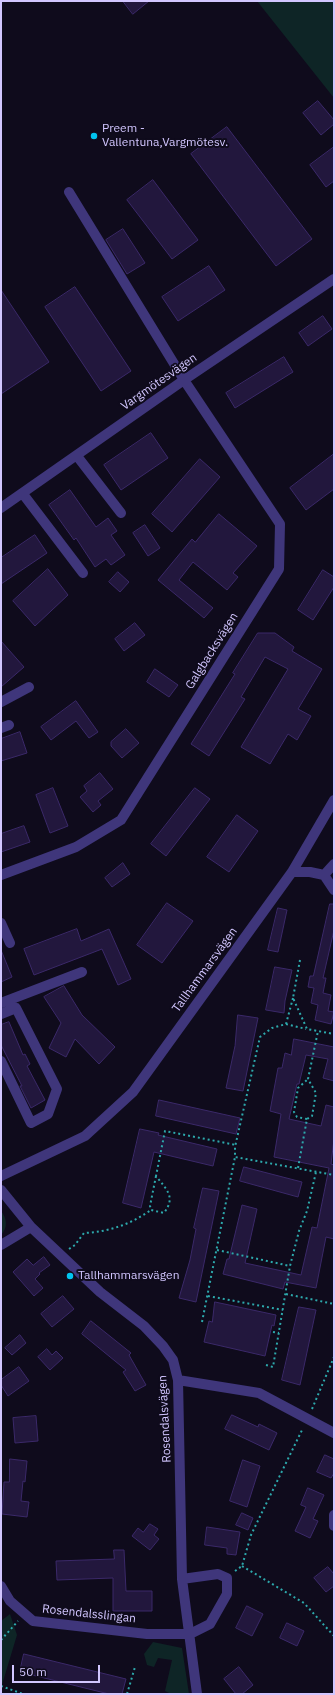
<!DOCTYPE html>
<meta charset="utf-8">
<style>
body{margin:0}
#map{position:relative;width:335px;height:1695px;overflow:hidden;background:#0f0b1c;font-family:"IBM Plex Sans",sans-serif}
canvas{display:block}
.frame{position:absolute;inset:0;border:2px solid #d2c6ff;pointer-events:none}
.scale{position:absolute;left:12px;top:1665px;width:88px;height:18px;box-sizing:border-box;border:2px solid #d2c6ff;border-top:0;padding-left:5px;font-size:12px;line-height:14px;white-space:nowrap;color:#d2c6ff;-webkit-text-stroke:3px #0f0b1c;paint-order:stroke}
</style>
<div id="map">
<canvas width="335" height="1695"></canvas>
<div class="frame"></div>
<div class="scale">50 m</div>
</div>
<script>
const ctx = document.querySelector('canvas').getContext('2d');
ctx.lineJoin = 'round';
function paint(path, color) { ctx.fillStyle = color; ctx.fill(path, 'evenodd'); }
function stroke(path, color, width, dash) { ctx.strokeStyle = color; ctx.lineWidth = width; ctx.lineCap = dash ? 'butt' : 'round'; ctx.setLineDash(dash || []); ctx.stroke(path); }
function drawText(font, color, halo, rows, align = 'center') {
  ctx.font = font + ' "IBM Plex Sans",sans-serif'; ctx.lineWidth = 4; ctx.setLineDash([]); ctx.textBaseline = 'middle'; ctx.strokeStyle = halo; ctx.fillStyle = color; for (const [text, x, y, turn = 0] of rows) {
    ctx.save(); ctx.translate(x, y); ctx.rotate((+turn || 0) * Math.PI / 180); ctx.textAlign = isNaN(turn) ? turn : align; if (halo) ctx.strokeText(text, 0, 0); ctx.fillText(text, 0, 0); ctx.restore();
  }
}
paint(new Path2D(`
 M257 1H334V98Z
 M1 1211C7 1218 8 1228 1 1235Z
 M10 1614 17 1635 1 1688V1621Z
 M153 1642 182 1648 189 1694H171L165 1691 172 1660 158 1658 154 1667 147 1665 144 1654Z`), '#0e2526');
const building = new Path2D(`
 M123 1H149L133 14Z
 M318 101 334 120V124L321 135 303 113Z
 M227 127 312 239 276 266 191 154Z
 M334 147V181L326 187 310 165Z
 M153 180 198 240 172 259 127 200Z
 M123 229 145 263 127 274 106 240Z
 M209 266 225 290 178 321 162 297Z
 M75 287 131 371 101 391 45 307Z
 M1 290 49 362 1 394Z
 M323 316 332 329 308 346 299 333Z
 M284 357 293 372 235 408 226 393Z
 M151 433 168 458 121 490 104 465Z
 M334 454V489L306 510 290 488Z
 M200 459 220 477 172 532 152 514Z
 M70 490 96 527 108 518 117 531 111 535 125 555 111 565 106 559 95 567 76 538 74 540 49 505Z
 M219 514 257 546 233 573 238 577 227 590 193 562 179 580 213 608 204 618 158 580 192 539 195 542Z
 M145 525 160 548 148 556 133 533Z
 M35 535 47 553 1 584V558Z
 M48 569 68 595 35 626 13 601Z
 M323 570 334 577V587L313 620 298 610Z
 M118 572 129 582 120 592 109 582Z
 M135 623 145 635 124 651 115 639Z
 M258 633H275L294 647 292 651 322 669 298 709 311 716 297 740 288 734 270 764 241 747 288 669 265 657 241 697 245 699 209 756 191 744 235 674 233 673Z
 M1 641 24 667 1 687Z
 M155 669 178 685 169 697 147 682Z
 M76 701 98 732 89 738 76 721 51 740 41 727Z
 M126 729 139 743 122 758 111 746V742Z
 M20 732 27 753 1 761V739Z
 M100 773 113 789 98 801 101 805 93 812 80 797 87 791 84 786Z
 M53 788 68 826 50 833 36 795Z
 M195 788 210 799 166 856 151 844Z
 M237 815 258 831 229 872 207 857Z
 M24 826 30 842 1 852V834Z
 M123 863 130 874 112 887 105 878Z
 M167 903 193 921 162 963 137 945Z
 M330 904H334V930L323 978H326L323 993 331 995 328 1011 334 1012 331 1024 315 1020 318 1005 311 1003 314 988 308 987 310 976H313Z
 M278 908 287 910 278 952 268 950Z
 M77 929 81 941 109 929 131 979 118 985 102 949 34 975 24 949Z
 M1 950 12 977 1 982Z
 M275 967 292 970 285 1001 284 1013 266 1010Z
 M64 986 82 1015 115 1047 99 1064 75 1039 66 1057 49 1048 61 1023 44 997Z
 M238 1015 258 1018 243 1091 226 1088 235 1046Z
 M9 1022 23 1055 25 1054 30 1064 27 1066 45 1100 31 1108 20 1086H22L1 1045V1025Z
 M294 1039 334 1047V1081L323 1078 328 1059 306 1055 299 1084H297L289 1119 321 1126 326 1105 334 1107V1139L331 1164 334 1165V1239L326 1237 316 1288 285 1282 283 1289 223 1274 227 1259H229L242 1205 257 1209 245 1263 301 1275 312 1227 317 1228 329 1168 274 1157 281 1114 270 1111 278 1068H282L285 1053 291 1055Z
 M159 1100 240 1118 236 1134 156 1116Z
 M140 1129 159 1133 158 1135 217 1149 213 1166 154 1152 141 1208 123 1203Z
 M244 1167 302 1182 298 1197 240 1181Z
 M203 1188 219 1191 196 1302 179 1298 190 1260 196 1229 194 1228Z
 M44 1257 50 1265 39 1273 40 1274 35 1279 43 1288 34 1296 13 1272 27 1259 33 1265Z
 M63 1296 74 1309 52 1327 41 1314Z
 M215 1302 276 1315 274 1326 272 1325 265 1356 204 1342 209 1321 212 1322Z
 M299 1307 316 1310 300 1385 282 1380Z
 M91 1321 131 1353 129 1355 146 1385 135 1391 123 1372 126 1370 82 1334Z
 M20 1335 26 1343 12 1355 5 1348Z
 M47 1349 52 1355 56 1351 63 1358 50 1370 38 1357Z
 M19 1367 29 1381 8 1396 1 1385V1380Z
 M232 1415 258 1427 259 1424 277 1433 269 1450 225 1429Z
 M36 1416 38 1441 15 1443 13 1418Z
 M325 1455 334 1459V1473L331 1478 317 1472Z
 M10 1459 27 1461 25 1482 23 1481 21 1501 29 1502 27 1517 2 1514 4 1482H9Z
 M243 1460 260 1466 247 1507 230 1501Z
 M308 1488 324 1495 313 1519 318 1521 310 1538 295 1531 306 1507 301 1505Z
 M242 1513 253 1518 248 1530 236 1525Z
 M150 1524 158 1529 154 1535 159 1539 150 1550 132 1536 138 1528 143 1532Z
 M207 1527 240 1532 236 1555 227 1554V1548L205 1545Z
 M114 1550H124L126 1591H152V1611H113V1578L57 1580 56 1561 114 1559Z
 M328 1567 334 1574V1586L326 1592 314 1578Z
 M247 1606 263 1614 252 1636 236 1628Z
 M287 1623 304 1631 297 1646 280 1638Z
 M24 1654 126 1679 122 1694H109L20 1672Z
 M239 1667 253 1685 242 1694H236L224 1679Z`);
paint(building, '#22173d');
stroke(building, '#3b2969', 1);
stroke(new Path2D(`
 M300 960 293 998 307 1029 334 1034
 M293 998 286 1024 272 1028 260 1037 235 1147V1157L334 1175
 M286 1024 306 1029
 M307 1119 297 1117 294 1112 298 1088 308 1079
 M298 1168 307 1119 312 1116 316 1093 308 1079 318 1031
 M156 1176 150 1206 151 1210 164 1213C176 1197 167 1190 156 1176L165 1131 236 1145
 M69 1249 75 1245 84 1233C109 1232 131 1224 151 1210
 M217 1250 290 1266
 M286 1294 334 1304
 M208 1296 283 1310
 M202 1322 235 1157
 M273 1332 279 1333
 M266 1365 273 1367 290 1266 299 1231 307 1211 316 1172
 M312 1409 334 1357
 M242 1566 304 1603 334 1636
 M235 1571 242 1566 251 1535 303 1428
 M1 1640 18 1621
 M1 1686 23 1694
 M127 1694 135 1667`), '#2da9ac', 2, [2, 3]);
stroke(new Path2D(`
 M77 456 121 513
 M23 494 83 573
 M1 508 184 380 334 279
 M1 702 29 687
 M1 728 9 725
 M292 872H310L324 875 334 890
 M1 875 76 847 121 820 279 569 280 524 184 380 69 192
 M324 875 334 864
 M1 923 10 943
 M1 1003 82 972
 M1 1014 16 1008 57 1089 48 1114 31 1123 1 1061
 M1 1176 85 1136 133 1092 292 872 334 800
 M1 1190 31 1227 100 1292 144 1326 163 1346 173 1360 178 1380 182 1579 197 1694
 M1 1245 31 1227
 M178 1380 259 1393 334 1433
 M334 1515V1526
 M1 1586 10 1601 33 1621 147 1634H190L210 1624 227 1594V1578L218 1574 182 1579`), '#3f367b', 10);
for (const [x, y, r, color] of [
 [94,136,4,"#01c4f0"],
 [70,1276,4,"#01c4f0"]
]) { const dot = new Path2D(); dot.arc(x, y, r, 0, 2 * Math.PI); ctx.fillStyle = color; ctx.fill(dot); stroke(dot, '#0f0b1c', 1.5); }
drawText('12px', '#d2c6ff', '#0f0b1c', [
 ["Preem -",102,129],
 ["Vallentuna,Vargmötesv.",102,143],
 ["Tallhammarsvägen",78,1276]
], 'left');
drawText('12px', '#d2c6ff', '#0f0b1c', [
 ["Vargmötesvägen",159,382,-35],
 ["Galgbacksvägen",212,651,-58],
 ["Tallhammarsvägen",205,970,-54],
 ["Rosendalsvägen",165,1419,-93],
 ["Rosendalsslingan",89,1614,6]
]);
</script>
